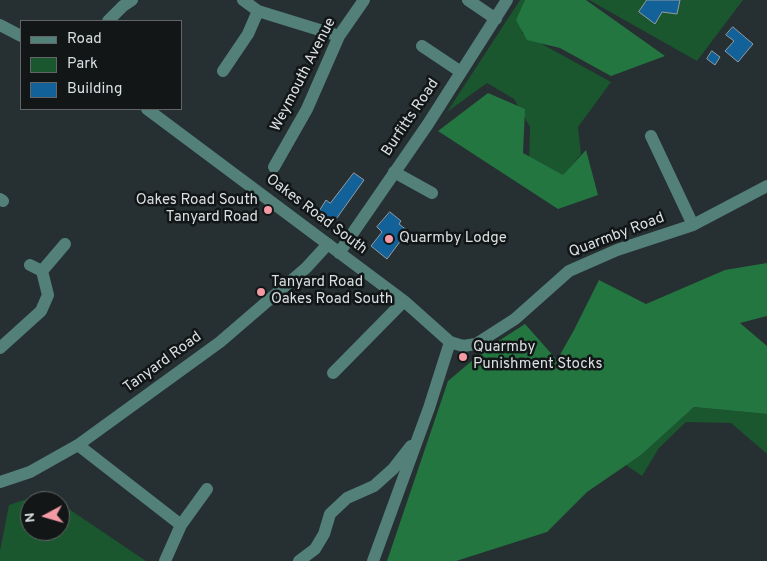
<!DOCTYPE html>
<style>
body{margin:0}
#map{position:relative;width:767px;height:561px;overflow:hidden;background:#262f31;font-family:Overpass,sans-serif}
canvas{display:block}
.legend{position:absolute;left:20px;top:20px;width:162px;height:90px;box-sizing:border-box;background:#121617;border:1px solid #626667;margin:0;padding:6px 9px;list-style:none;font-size:15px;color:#d9dee0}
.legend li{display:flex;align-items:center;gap:10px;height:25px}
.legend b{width:25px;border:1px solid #626667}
.north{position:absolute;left:20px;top:491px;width:50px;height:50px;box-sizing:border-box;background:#121617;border:1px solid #626667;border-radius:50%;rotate:264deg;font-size:14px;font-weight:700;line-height:20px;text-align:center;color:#d9dee0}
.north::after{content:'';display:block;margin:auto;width:18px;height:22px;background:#f49aa4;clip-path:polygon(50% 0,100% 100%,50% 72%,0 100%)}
</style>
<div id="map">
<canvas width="767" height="561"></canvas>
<ul class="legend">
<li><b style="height:6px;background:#538179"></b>Road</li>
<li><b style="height:14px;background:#1a562e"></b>Park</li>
<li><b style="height:14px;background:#126199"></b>Building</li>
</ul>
<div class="north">N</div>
</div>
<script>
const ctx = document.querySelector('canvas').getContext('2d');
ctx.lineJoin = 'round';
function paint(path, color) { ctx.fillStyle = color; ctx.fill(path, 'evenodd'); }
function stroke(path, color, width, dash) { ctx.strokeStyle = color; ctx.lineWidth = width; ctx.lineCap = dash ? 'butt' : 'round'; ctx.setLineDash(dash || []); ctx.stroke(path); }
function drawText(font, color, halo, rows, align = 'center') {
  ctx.font = font + ' Overpass,sans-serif'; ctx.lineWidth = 5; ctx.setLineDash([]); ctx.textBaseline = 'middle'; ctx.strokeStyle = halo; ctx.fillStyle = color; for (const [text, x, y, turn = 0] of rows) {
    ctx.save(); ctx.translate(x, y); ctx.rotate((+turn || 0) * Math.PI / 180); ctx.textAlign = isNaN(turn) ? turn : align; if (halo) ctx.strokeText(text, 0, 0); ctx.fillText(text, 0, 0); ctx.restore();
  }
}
paint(new Path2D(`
 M520 0H525L522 33 611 82 578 127 581 154 559 181 529 166 530 127 514 99 487 83 447 112Z
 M589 0H743L697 61Z
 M694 407 767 414V454L731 423 686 422 659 448 642 476 626 465 641 455Z
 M45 493 57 501H30V531H60V503L146 561H0V551L9 505Z`), '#1a562e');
paint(new Path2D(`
 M525 0H586L665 56 611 76 560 48 527 40 516 20Z
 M488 93 525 109 523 153 563 175 586 150 598 195 558 209 438 131Z
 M767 263V316L740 323 767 346V414L694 407 641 455 587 492 547 532 456 561H387L448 381 486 349 525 324 557 360 574 330 599 280 646 304 725 270Z`), '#247641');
const building = new Path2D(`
 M647 0H680L677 14 662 12 655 24 639 12Z
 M733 27 753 44 738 62 725 51 734 41 726 35Z
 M712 51 720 57 715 65 707 59Z
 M354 173 364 180 334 222 331 220 326 228 319 223 321 219 316 216 326 200 330 203Z
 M390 212 401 221 399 224 408 231 387 259 371 246 382 232 377 227Z`);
paint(building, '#126199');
stroke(building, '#949ba2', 1);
stroke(new Path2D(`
 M243 0 258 11 339 36
 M468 0 496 19
 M108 21 123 6 132 0
 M0 25 21 36
 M422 46 461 72
 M223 71 248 34 258 11
 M147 109 404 301 450 342 463 346 476 344 515 319 569 271 617 250 693 225 767 186
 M651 136 693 225
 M274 167 307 109 339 36 364 0
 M394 172 432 193
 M0 199 3 201
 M339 253 428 124 507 0
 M42 271 65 244
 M0 348 41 311 48 295 42 271 30 265
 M333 373 404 301
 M78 445 181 525
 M0 482 30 472 78 445 220 342 306 268 328 244
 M165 561 181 525 207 489
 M299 561 315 549 324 534 330 514 347 498 374 486 393 469 411 446
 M373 561 429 408 450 342`), '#538179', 12);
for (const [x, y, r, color] of [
 [268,210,5,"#f49aa4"],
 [389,239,5,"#f49aa4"],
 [261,292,5,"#f49aa4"],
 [463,357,5,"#f49aa4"]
]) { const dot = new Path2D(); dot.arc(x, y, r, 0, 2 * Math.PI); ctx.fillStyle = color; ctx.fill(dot); stroke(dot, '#121617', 2); }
drawText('15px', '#d9dee0', '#121617', [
 ["Weymouth Avenue",304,75,-63],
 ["Burfitts Road",411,118,-56],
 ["Oakes Road South",316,215,37],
 ["Quarmby Road",617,236,-21],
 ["Tanyard Road",163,363,-36]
]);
drawText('15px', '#d9dee0', '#121617', [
 ["Oakes Road South",258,201,"right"],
 ["Tanyard Road",258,218,"right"],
 ["Quarmby Lodge",399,239],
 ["Tanyard Road",271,283],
 ["Oakes Road South",271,300],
 ["Quarmby",473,348],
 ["Punishment Stocks",473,365]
], 'left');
</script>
